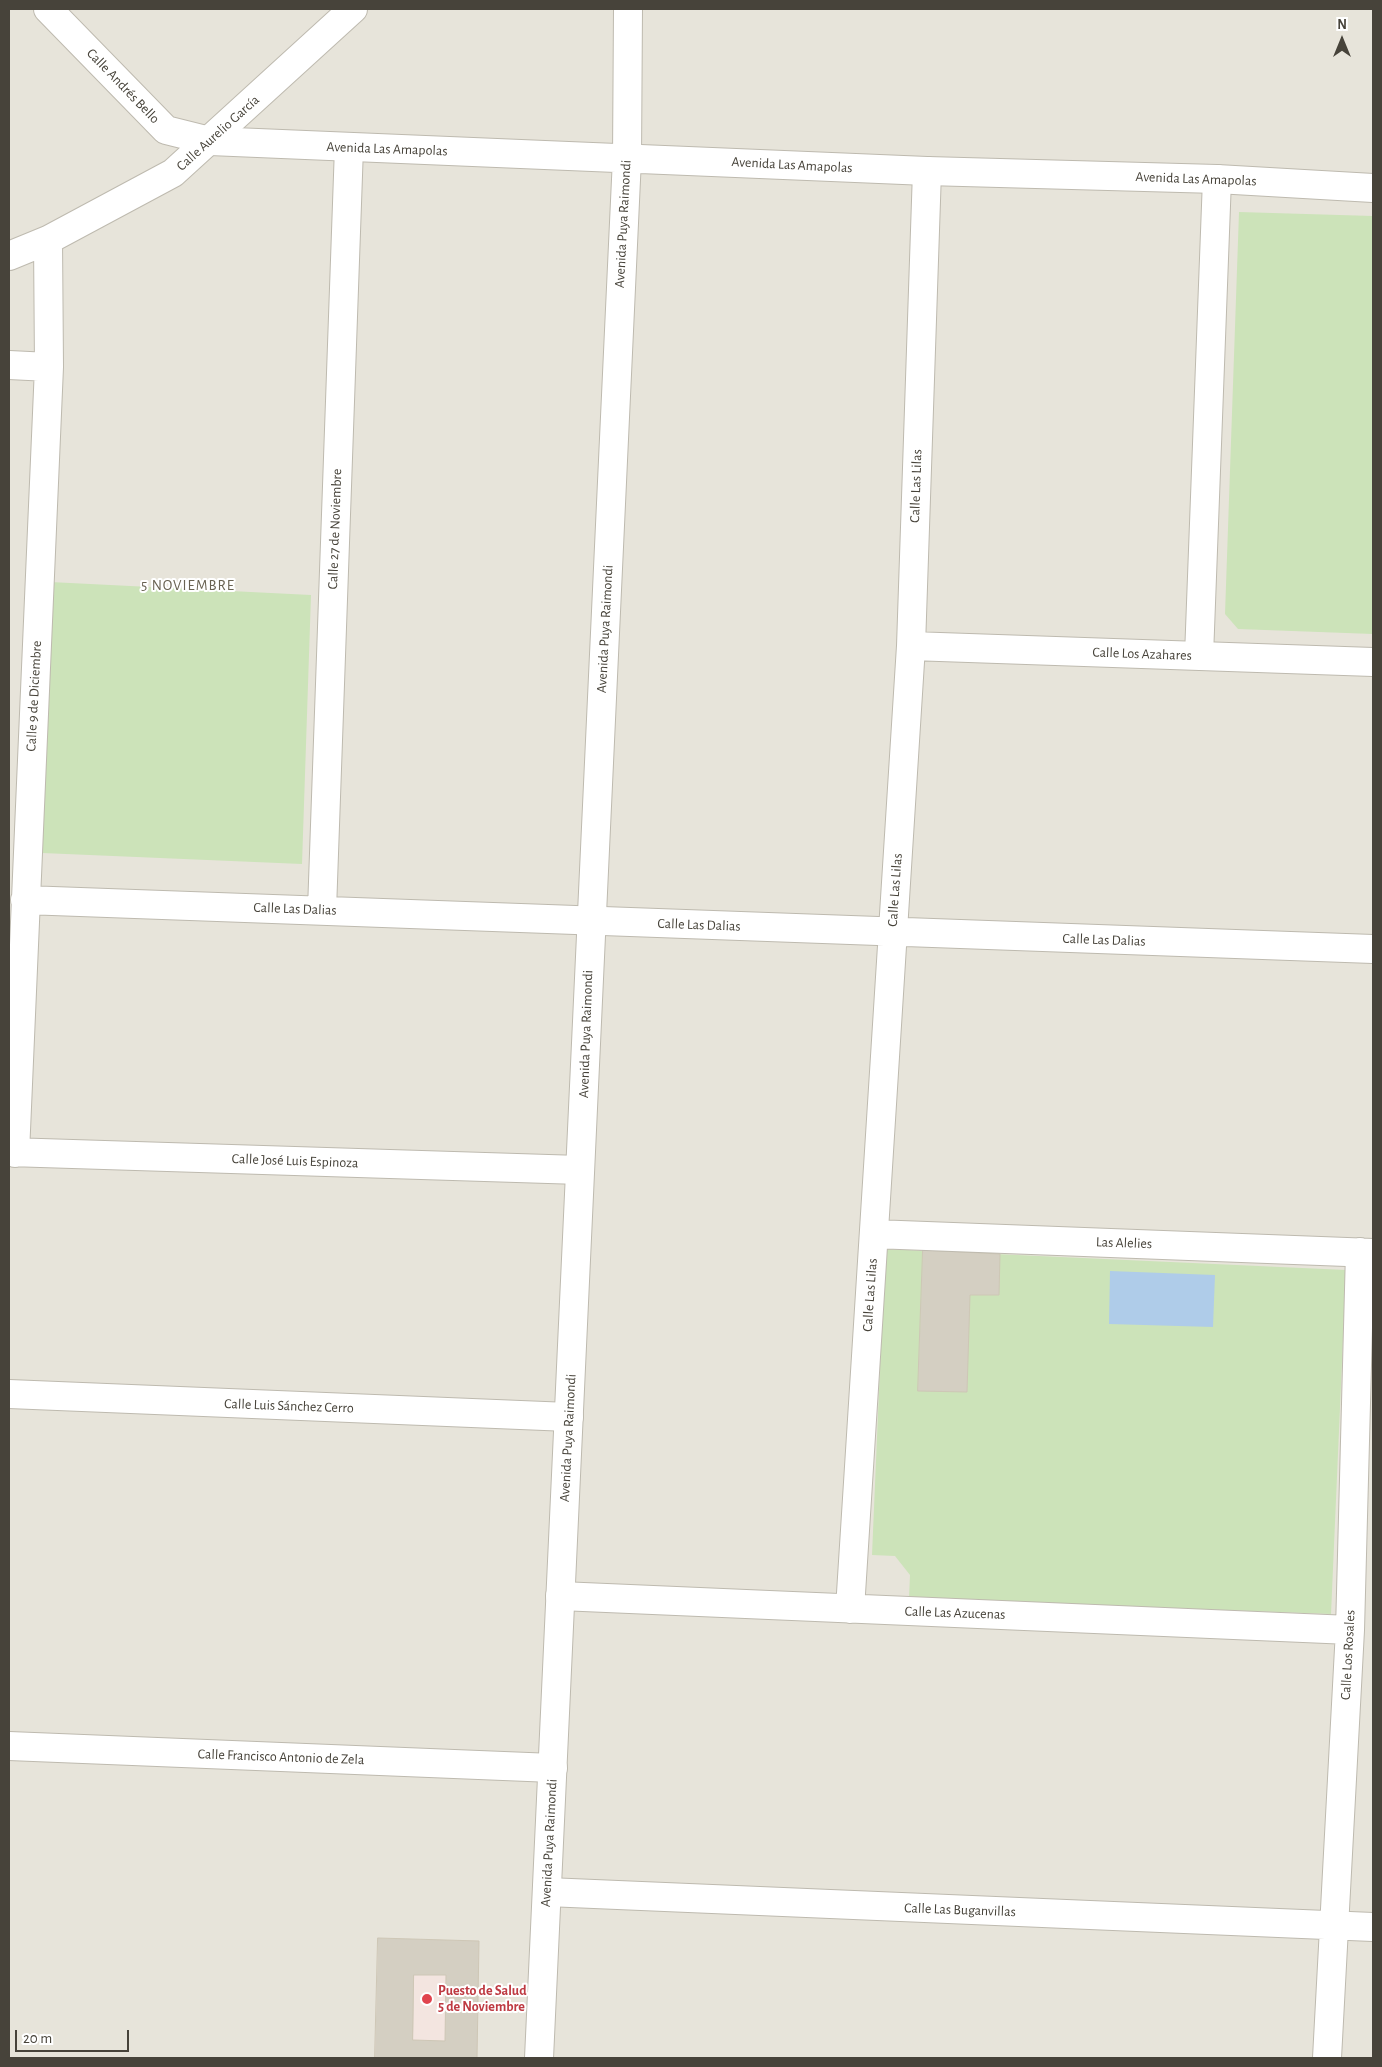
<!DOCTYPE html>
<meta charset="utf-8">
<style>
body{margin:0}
#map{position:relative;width:1382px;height:2067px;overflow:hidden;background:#f4f2eb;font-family:"Alegreya Sans",sans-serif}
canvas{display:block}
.frame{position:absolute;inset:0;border:10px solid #47433a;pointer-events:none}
.north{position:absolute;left:1317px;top:15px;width:50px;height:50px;-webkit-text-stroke:4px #fff;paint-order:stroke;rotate:0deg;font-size:14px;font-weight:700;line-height:20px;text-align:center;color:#47433a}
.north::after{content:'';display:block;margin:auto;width:18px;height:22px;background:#47433a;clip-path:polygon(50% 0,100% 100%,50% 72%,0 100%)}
.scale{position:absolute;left:15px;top:2030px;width:114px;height:22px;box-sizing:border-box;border:2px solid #47433a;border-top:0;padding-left:6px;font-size:15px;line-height:18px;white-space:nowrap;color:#47433a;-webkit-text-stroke:4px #fff;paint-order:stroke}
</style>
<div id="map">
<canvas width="1382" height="2067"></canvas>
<div class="frame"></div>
<div class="north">N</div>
<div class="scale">20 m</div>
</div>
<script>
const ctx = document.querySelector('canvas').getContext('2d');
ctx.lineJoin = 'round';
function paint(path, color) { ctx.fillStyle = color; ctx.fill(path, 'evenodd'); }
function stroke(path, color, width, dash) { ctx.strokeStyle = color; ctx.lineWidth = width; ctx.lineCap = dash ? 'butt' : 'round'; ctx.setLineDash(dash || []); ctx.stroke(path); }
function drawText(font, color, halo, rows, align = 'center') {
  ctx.font = font + ' "Alegreya Sans",sans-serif'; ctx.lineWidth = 4; ctx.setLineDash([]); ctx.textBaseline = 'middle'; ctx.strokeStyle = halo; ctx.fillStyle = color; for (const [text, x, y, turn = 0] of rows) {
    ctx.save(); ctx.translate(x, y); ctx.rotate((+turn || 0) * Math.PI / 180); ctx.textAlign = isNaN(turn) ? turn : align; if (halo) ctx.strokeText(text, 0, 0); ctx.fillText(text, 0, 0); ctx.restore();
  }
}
paint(new Path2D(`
 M9 9H1373V2058H9Z`), '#e7e4da');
paint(new Path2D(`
 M378 1938 479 1941 477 2058H375Z`), '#f3e5e0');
paint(new Path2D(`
 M1239 212 1373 216V634L1238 629 1225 614Z
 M50 582 311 595 302 864 42 853Z
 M885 1249 1346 1270 1331 1614 909 1598 910 1575 895 1556 872 1555Z`), '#cce3b9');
paint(new Path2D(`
 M1110 1271 1215 1275 1213 1327 1109 1324Z`), '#afcce9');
const building = new Path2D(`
 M923 1250 1000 1254 999 1295H970L967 1392 918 1391Z
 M378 1938 479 1941 477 2058H375ZM414 1975H446L445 2041 413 2040Z`);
paint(building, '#d4cfc2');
stroke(building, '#cec7b6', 1);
const minor = new Path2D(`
 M627 158 628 9
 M9 256 48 240 173 173 353 9
 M9 365 49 367
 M911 646 1373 662
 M1199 656 1217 179
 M25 900 1373 949
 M322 910 349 147
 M9 1152 580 1170
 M15 1153 49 367 48 240
 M874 1234 1373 1253
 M9 1394 569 1417
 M560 1596 1350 1630
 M850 1609 911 646 927 171
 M9 1746 553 1768
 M547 1892 1373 1927
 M1327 2058 1350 1630 1360 1252`);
const tertiary = new Path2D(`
 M48 9 166 130 210 141 927 171 1217 179 1373 188
 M539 2058 627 158`);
stroke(minor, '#bebaaf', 30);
stroke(tertiary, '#bebaaf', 30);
stroke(minor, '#fff', 28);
stroke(tertiary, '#fff', 28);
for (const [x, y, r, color] of [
 [427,1999,6,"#e0444e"]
]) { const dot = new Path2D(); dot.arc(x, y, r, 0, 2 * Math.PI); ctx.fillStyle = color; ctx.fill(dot); stroke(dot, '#fff', 2); }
drawText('14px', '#47433a', '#fff', [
 ["Calle Andrés Bello",123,86,46],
 ["Calle Aurelio García",218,133,-42],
 ["Avenida Las Amapolas",387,149,2],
 ["Avenida Las Amapolas",792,165,3],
 ["Avenida Las Amapolas",1196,179,2],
 ["Avenida Puya Raimondi",623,224,-87],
 ["Calle Las Lilas",916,486,-88],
 ["Calle 27 de Noviembre",335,529,-88],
 ["Avenida Puya Raimondi",605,629,-87],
 ["Calle Los Azahares",1142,654,2],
 ["Calle 9 de Diciembre",34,696,-87],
 ["Calle Las Lilas",895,890,-86],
 ["Calle Las Dalias",295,909,2],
 ["Calle Las Dalias",699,925,2],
 ["Calle Las Dalias",1104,940,2],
 ["Avenida Puya Raimondi",586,1034,-88],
 ["Calle José Luis Espinoza",295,1161,2],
 ["Las Alelies",1124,1243,2],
 ["Calle Las Lilas",870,1295,-86],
 ["Calle Luis Sánchez Cerro",289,1406,2],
 ["Avenida Puya Raimondi",568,1438,-87],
 ["Calle Las Azucenas",955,1613,2],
 ["Calle Los Rosales",1348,1655,-87],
 ["Calle Francisco Antonio de Zela",281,1757,2],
 ["Avenida Puya Raimondi",549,1843,-87],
 ["Calle Las Buganvillas",960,1910,2]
]);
drawText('bold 14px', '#be3a42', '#fff', [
 ["Puesto de Salud",438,1991],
 ["5 de Noviembre",438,2007]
], 'left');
ctx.letterSpacing = '1px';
drawText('15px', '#696252', '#fff', [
 ["5 NOVIEMBRE",188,585]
]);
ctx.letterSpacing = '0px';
</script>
